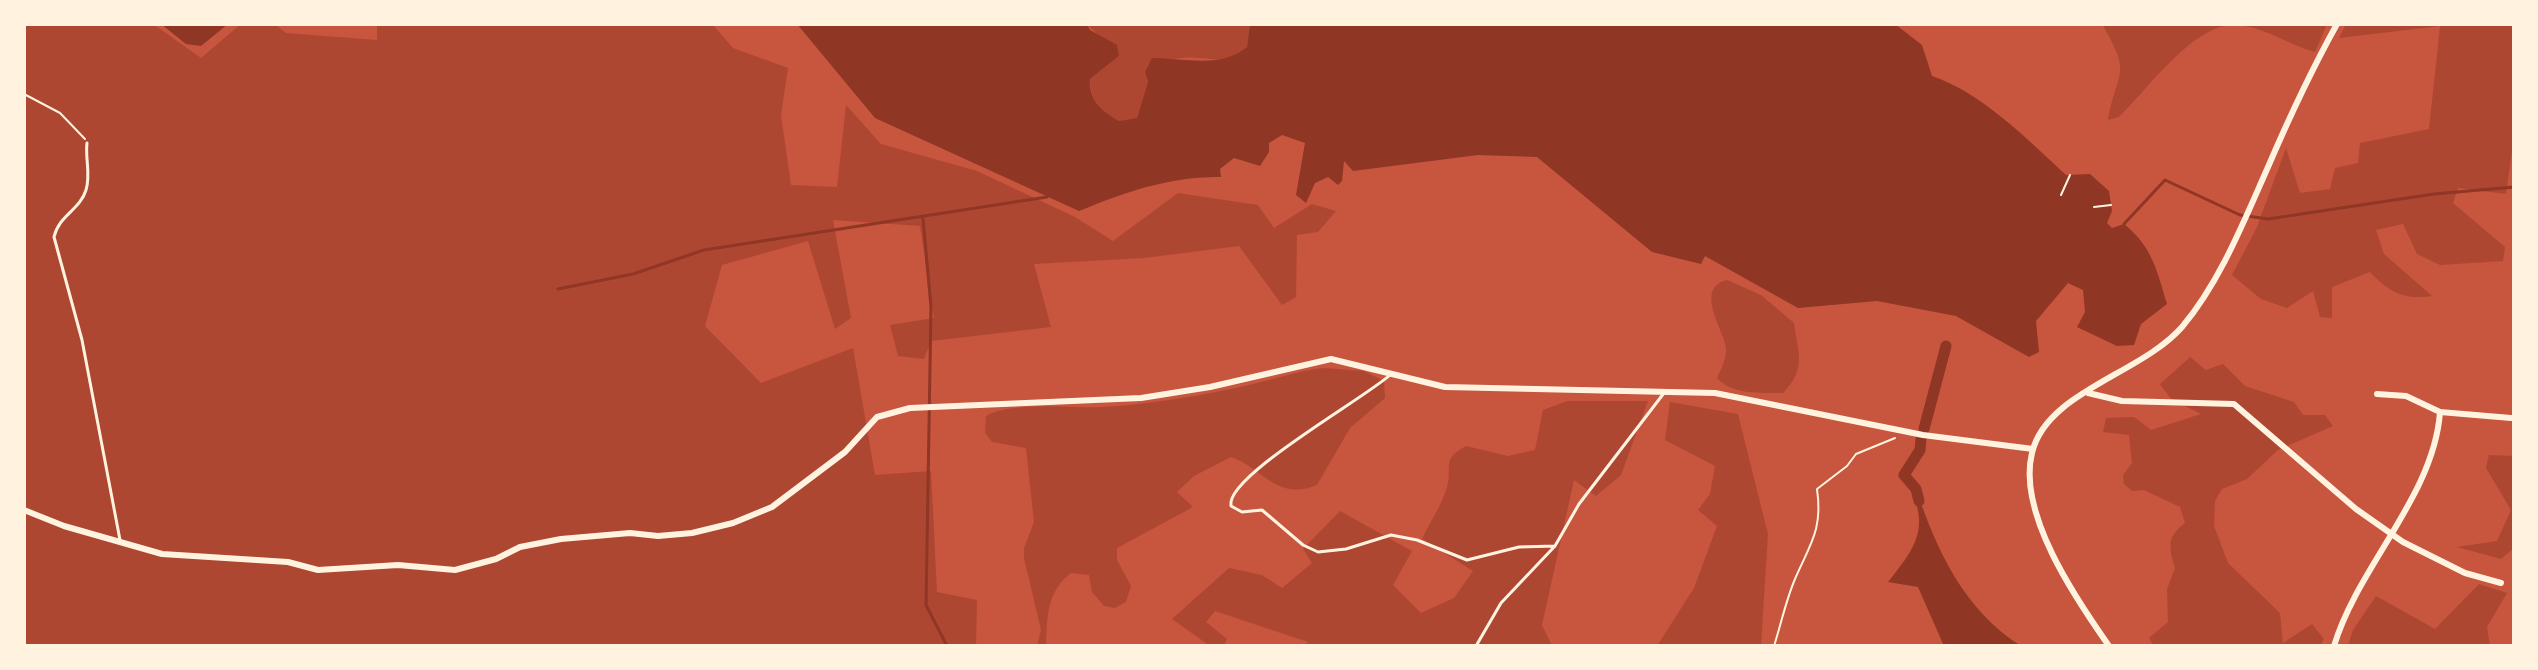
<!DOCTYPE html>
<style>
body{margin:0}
#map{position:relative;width:2538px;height:670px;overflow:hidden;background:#c8553d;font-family:Overpass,sans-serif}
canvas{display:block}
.frame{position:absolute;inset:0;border:26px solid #fff3e0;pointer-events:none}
</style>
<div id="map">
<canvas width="2538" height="670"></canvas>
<div class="frame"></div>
</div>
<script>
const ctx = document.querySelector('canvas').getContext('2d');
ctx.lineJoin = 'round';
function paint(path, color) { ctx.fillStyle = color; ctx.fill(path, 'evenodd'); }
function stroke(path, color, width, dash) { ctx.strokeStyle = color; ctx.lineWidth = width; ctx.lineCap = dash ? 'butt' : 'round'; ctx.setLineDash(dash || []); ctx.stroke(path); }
paint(new Path2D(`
 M24 24H153L201 58 241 24H275L286 33 377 40V24H712L733 48 788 68 781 115 791 185 837 187 846 105 881 144 977 171 1075 217 1113 241 1178 193 1258 205 1274 228 1312 204 1336 211 1318 232 1297 235 1296 297 1282 305 1239 246 1144 258 1034 264 1051 327 931 341 924 359 898 356 890 325 934 318 920 226 833 220 851 318 835 329 808 241 722 265 705 326 761 383 853 348 875 475 931 471 937 592 977 600 976 646H24Z
 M1087 24H1250L1247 47C1221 68 1209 55 1181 58 1170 59 1156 68 1145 72L1148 82 1137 118 1119 121C1103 112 1089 100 1090 79L1119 56Z
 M2102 24H2327L2315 52C2289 45 2260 24 2232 25 2192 26 2147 90 2119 117L2108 120C2117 69 2133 77 2102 24Z
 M2346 24H2514V137L2506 194 2458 188 2453 203 2505 247 2503 261 2440 265 2417 254 2403 224 2376 230 2384 254 2432 296C2404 300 2390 293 2370 272L2332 287V318L2320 317 2313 291 2287 308 2261 299 2232 275 2257 227 2286 148 2300 193 2330 189 2335 168 2358 163 2360 143 2429 129 2440 26 2339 38Z
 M1727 280 1761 295 1794 323C1798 354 1807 368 1783 393 1762 393 1732 395 1717 378 1721 369 1727 358 1726 347 1723 329 1694 288 1727 280Z
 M2190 357 2206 370 2223 364 2245 386 2294 402 2303 415H2325L2333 426 2278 450 2247 479 2222 489 2215 501 2214 526 2228 563 2280 613 2283 643 2312 624 2324 639 2320 646H2154L2149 638 2168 622 2167 589 2175 568C2169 548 2166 537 2185 523L2180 507 2144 490 2132 491 2124 484 2123 475 2132 463 2129 435 2103 432 2106 418 2134 417 2151 430 2201 414 2171 399 2160 384Z
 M1324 368 1364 371 1384 381 1385 398 1350 428 1317 485C1277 502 1262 467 1231 457L1194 476 1177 492 1193 507 1117 548V560L1131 586 1126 602 1115 608 1104 606 1092 592 1089 575 1071 573C1047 591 1047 617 1046 646H1037L1041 630 1024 558V548L1034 522 1026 448 992 442 985 433 986 416C1013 401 1070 409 1101 407 1148 405 1219 393 1265 381 1286 376 1302 370 1324 368Z
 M1567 401H1648L1621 475 1596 496 1574 480 1542 625 1552 646H1304L1308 642 1215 611 1206 622 1227 639 1224 646H1210L1172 619 1229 568 1262 575 1282 588 1312 563 1303 549 1340 511 1412 551 1393 585 1421 613 1454 598 1473 571 1422 539C1430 522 1442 505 1447 487 1453 467 1440 460 1466 446L1508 456 1535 450 1543 410Z
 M1670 402 1738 414 1768 534 1761 646H1657L1694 588 1717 526 1698 510 1710 494 1715 466 1665 440Z
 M2489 455 2514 456V548L2501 559 2457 547 2497 541 2511 510 2486 468Z
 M2479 584 2507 593 2487 627 2490 646H2348L2353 630 2376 596 2435 629Z`), '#ae4732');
paint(new Path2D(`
 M161 24H228L201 46 186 44Z
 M797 24H1087L1090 30 1117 45 1119 56 1090 79C1088 100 1103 112 1119 121L1137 118 1148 82 1145 72 1152 58C1185 58 1220 69 1247 47L1250 24H1895L1922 45 1932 76C1982 93 2027 139 2066 175L2090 174 2109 191 2112 211 2107 223 2112 228 2124 224C2152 246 2157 271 2167 304L2141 324 2134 345 2117 346 2077 327 2085 312 2083 290 2068 283 2036 321 2039 352 2029 357 1956 316 1877 301 1798 308 1705 256 1701 264 1652 252 1537 157 1478 155 1353 171 1344 161 1342 181 1338 185 1328 177 1315 183 1306 203 1296 195 1305 143 1282 135 1269 143V152L1260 166 1234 158 1220 169 1221 177C1171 176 1125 192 1079 211L875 118Z
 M1916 489C1937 551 1964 610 2021 646H1944L1918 587 1888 582C1911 553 1929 532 1913 495Z`), '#8f3625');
stroke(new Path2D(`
 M923 219 931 307 926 605 947 646
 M2124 224 2165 180 2240 215 2268 219 2434 194 2514 187
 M558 289 633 274 704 250 1047 197`), '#8f3625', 3);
stroke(new Path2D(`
 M1924 429 1946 346
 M1919 501 1916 489 1904 475 1920 450 1921 439`), '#8f3625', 11);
stroke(new Path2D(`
 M24 94 60 113 85 139
 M2061 195 2070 175
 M2094 207 2111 205
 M1774 646C1781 624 1786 600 1795 579 1810 544 1823 530 1817 489L1847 466 1856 454 1895 438`), '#fff3e0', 2);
stroke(new Path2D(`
 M87 143C85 159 91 174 86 190 80 210 59 215 54 237L82 340 120 540
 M1390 375C1365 398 1224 477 1231 506L1242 512 1262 510 1303 545 1318 552 1346 549 1391 535 1417 540 1467 560 1519 547 1555 546
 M1476 646 1501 603 1555 546 1579 504 1664 393`), '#fff3e0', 3);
stroke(new Path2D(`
 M2088 393 2122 401 2234 404 2356 509 2403 542 2465 573 2501 583
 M2377 394 2406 396 2440 412 2511 418
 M24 510 64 526 162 554 288 562 318 570 398 565 455 570 496 559 520 547 561 539 630 533 658 536 692 533 733 523 772 507 845 452 877 417 910 408 1141 398 1210 387 1331 359 1445 387 1715 393 1923 435 2033 449
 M2109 646C2076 599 2017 513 2032 453 2046 392 2141 374 2182 327 2220 282 2244 221 2268 167 2289 118 2311 71 2337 24
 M2334 646C2358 566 2434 496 2440 412`), '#fff3e0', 6);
</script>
